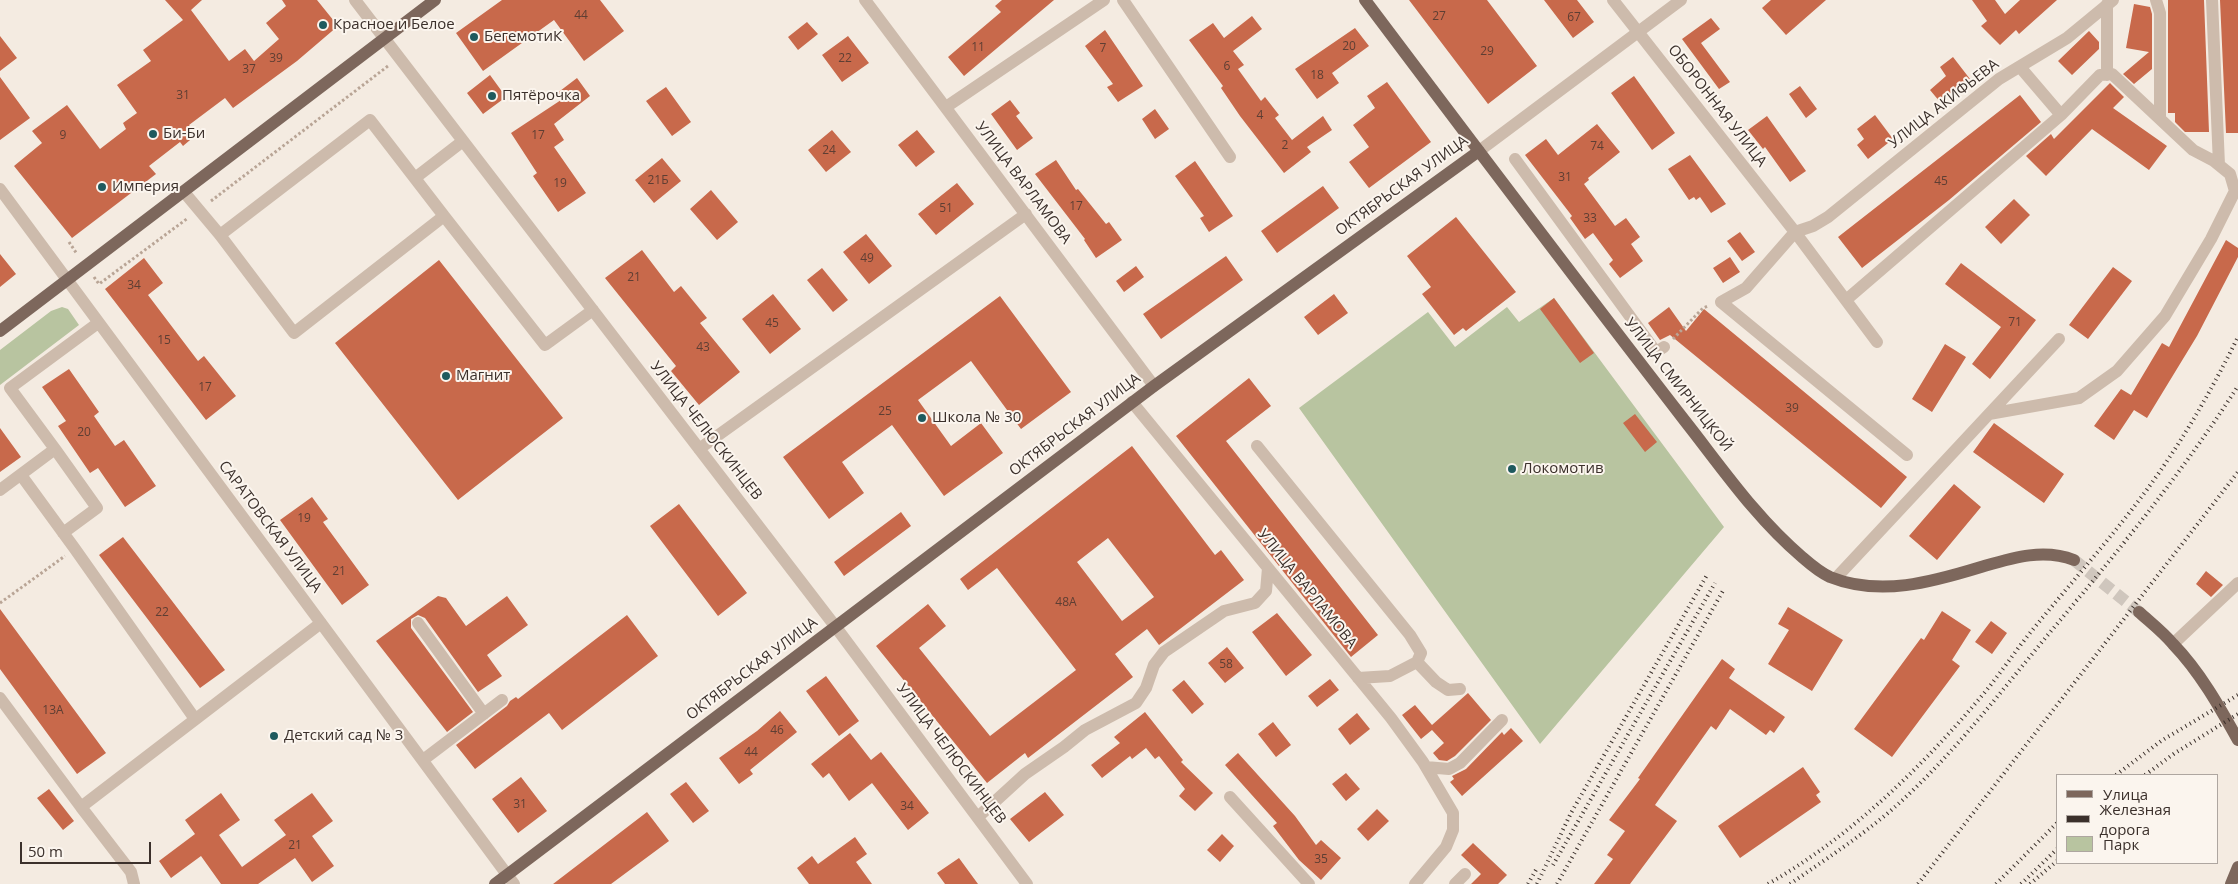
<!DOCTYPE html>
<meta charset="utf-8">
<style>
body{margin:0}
#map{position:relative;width:2238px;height:884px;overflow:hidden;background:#f4ebe1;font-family:"Open Sans",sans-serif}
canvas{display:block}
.legend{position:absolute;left:2056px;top:774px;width:162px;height:90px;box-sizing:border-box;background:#fbf5ee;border:1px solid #aea6a0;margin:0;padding:6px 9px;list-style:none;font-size:15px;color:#3b302b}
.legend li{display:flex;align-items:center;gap:10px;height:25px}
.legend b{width:25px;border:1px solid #aea6a0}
.scale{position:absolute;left:20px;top:842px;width:131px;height:22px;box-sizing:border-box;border:2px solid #3b302b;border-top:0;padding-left:6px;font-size:15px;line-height:18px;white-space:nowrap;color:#3b302b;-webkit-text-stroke:4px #fbf5ee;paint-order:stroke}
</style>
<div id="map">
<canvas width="2238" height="884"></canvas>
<ul class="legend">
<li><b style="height:6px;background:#7d675c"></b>Улица</li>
<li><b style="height:6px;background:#3b302b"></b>Железная дорога</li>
<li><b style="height:14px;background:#b8c4a0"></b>Парк</li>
</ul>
<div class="scale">50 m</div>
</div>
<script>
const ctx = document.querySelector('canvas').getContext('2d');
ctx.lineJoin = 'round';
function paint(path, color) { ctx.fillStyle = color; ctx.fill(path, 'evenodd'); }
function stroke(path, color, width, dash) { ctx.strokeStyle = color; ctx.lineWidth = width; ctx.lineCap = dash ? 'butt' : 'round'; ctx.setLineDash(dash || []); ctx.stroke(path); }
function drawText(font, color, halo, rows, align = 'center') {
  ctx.font = font + ' "Open Sans",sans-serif'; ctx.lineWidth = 4; ctx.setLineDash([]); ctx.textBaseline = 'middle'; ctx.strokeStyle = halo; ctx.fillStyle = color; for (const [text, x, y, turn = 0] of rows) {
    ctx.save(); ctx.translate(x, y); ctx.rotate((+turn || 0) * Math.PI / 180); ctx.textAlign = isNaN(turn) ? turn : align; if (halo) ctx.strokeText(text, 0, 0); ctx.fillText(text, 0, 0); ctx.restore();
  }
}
paint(new Path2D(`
 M1554 298 1724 527 1540 744 1299 408 1428 312 1455 347 1507 307 1519 322Z
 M62 307 68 309 79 325 0 385V350L51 311Z`), '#b8c4a0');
paint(new Path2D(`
 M165 0H202L191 10 229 61 245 49 254 61 279 39 266 23 286 6 282 0H317L338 26 297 61 233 108 225 98 189 125 196 135 183 146 180 142 149 166 156 174 72 238 14 166 42 143 32 131 67 105 100 149 126 129 123 123 137 113 117 85 151 61 143 50 183 20Z
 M502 0H600L624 31 584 61 554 20 483 71 456 33Z
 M1002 0H1054L964 76 948 57 1001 12 995 6Z
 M1409 0H1487L1537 66 1488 104Z
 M1544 0H1577L1594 22 1573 38Z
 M1771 0H1826L1786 35 1762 8Z
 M1972 0H1995L2005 14 2020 0H2057L2019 34 2016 30 2000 45 1981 26 1987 21Z
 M2168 0H2204L2209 132H2185L2175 122V113H2168Z
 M2220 0H2238V133H2226Z
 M2134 4 2150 7 2152 14V69L2134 84 2123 74 2149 52 2126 48Z
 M1252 16 1262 29 1233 51 1244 65 1238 69 1261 101 1265 97 1279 115 1275 118 1292 140 1323 116 1332 130 1307 147 1311 152 1284 173 1240 116 1221 88 1223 86 1189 40 1213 23 1224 38Z
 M1711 18 1720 29 1701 43 1730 82 1719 89 1682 39Z
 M807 22 818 34 798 50 788 37Z
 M1355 28 1369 46 1332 73 1339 83 1317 99 1295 69Z
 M1105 30 1143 86 1118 102 1107 87 1113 84 1085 46Z
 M2089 31 2099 42V49L2072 75 2058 61Z
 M0 36 17 58 0 71Z
 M848 36 869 63 842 82 822 55Z
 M1953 57 1970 79 1940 102 1930 90 1946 76 1940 67Z
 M490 75 506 97 483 114 467 93Z
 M1634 76 1675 133 1652 150 1611 93Z
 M0 77 30 118 0 140Z
 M577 78 590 96 554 124 564 140 554 147 586 193 558 212 533 176 537 173 511 133 561 100 556 94Z
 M1387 82 1431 142 1369 188 1349 162 1369 147 1353 125 1375 108 1367 96Z
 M2110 83 2124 97 2113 108 2167 146 2149 170 2092 129 2046 176 2026 156 2051 134 2054 139Z
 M1800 86 1817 109 1806 118 1789 94Z
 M666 87 691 122 672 136 646 101Z
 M2020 95 2041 122 1949 200 1862 268 1838 237Z
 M1010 100 1020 113 1016 116 1033 138 1017 150 991 114Z
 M1155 109 1169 129 1155 139 1142 119Z
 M1875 115 1893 139 1868 159 1857 145 1864 139 1857 129Z
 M1767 116 1806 171 1790 182 1765 147 1763 149 1748 130Z
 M1597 124 1620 152 1588 178 1589 180 1584 184 1615 226 1626 218 1640 237 1631 244 1643 261 1620 278 1609 264 1613 260 1593 233 1585 239 1570 218 1572 216 1525 155 1546 139 1558 155Z
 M832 130 851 152 826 172 808 150Z
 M917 130 935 152 916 167 898 145Z
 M1690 155 1726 204 1711 213 1700 197 1696 200 1694 197 1689 200 1668 169Z
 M662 158 681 181 654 203 635 180Z
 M1056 160 1076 190 1078 189 1106 224 1109 222 1122 240 1096 258 1084 240 1085 239 1035 174Z
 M1195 161 1233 216 1209 232 1200 218 1204 216 1175 176Z
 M957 183 974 204 936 235 918 214Z
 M1323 186 1339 208 1277 253 1261 231Z
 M711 190 738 222 717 240 690 209Z
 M2014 199 2030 215 2001 244 1985 227Z
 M1456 217 1516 292 1466 331 1463 328 1454 335 1422 294 1431 287 1407 256Z
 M1740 232 1755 252 1742 261 1727 241Z
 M866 234 892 266 869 284 843 252Z
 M2226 240 2238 248V257L2197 336 2147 418 2134 410 2114 440 2094 426 2121 389 2131 395 2162 343 2169 347Z
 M642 250 674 292 681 286 707 318 700 323 740 372 699 405 671 371 676 366 605 278Z
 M0 254 16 274 0 287Z
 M1226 256 1243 280 1161 339 1143 314Z
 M1730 257 1740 272 1723 283 1713 268Z
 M144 258 163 283 148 295 198 361 204 356 236 396 206 420 105 289Z
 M439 260 563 418 458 500 335 343Z
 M1961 263 2036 320 1990 379 1972 364 2001 327 1945 284Z
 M1136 266 1144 277 1124 292 1116 281Z
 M2113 267 2132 281 2088 339 2069 325Z
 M822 268 848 300 833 312 807 280Z
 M773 294 801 329 770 354 742 319Z
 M1334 294 1348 313 1318 335 1304 317Z
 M1000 296 1071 392 1021 429 971 361 918 400 951 446 981 423 1003 453 944 496 892 425 842 462 864 493 829 519 783 457Z
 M1554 298 1594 353 1580 363 1540 309Z
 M1669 307 1686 331 1704 309 1907 477 1881 508 1670 335 1660 340 1648 323Z
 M1945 344 1966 357 1932 412 1912 399Z
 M69 369 99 412 94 416 115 446 124 440 156 486 125 507 98 468 90 473 58 426 66 421 42 387Z
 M1249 378 1271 406 1226 441 1378 635 1351 657 1176 436Z
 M1635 414 1657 442 1645 452 1623 423Z
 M1994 423 2064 474 2044 503 1973 452Z
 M0 428 21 457 0 472Z
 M1132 446 1215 555 1221 550 1244 580 1159 645 1147 629 1115 654 1133 677 1028 758 1025 753 987 783 876 646 928 604 946 626 919 648 990 736 1076 670 997 568 968 590 960 579ZM1108 538 1154 597 1122 621 1077 562Z
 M1954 484 1981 507 1937 560 1909 536Z
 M312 497 328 519 323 522 369 585 342 605 280 520Z
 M679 504 747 593 718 616 650 526Z
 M901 512 911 526 844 576 834 562Z
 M123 537 225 670 200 688 99 555Z
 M2206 571 2223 585 2211 597 2196 584Z
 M438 596 446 598 466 626 507 596 528 625 487 655 502 676 478 692 425 618 418 615 411 619V628L473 712 447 732 376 641Z
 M1788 607 1843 640 1812 691 1768 664 1789 630 1778 624Z
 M0 609 106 753 77 774 0 669Z
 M1942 611 1971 630 1952 660 1960 666 1892 757 1854 729 1921 638 1924 640Z
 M1277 613 1312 655 1286 676 1252 632Z
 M627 615 658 656 562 730 549 713 475 769 456 745 507 706 510 701 516 697 518 699Z
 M1991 621 2007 633 1992 654 1975 642Z
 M1227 647 1244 668 1225 683 1208 663Z
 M1722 659 1735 669 1729 678 1785 717 1774 733 1770 730 1766 735 1730 709 1716 730 1711 726 1655 805 1677 821 1630 884H1594L1613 859 1607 855 1625 831 1609 820 1640 779 1638 778Z
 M826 676 859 721 839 736 806 691Z
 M1330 679 1339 690 1317 707 1308 696Z
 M1184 680 1204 704 1192 714 1172 690Z
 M1468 693 1491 720 1455 756 1447 761 1439 760 1433 753 1444 743 1432 730 1421 739 1402 715 1415 705 1432 725Z
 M780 711 797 732 750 770 753 774 739 784 719 758 757 731Z
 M1145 712 1183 760 1181 762 1213 793 1195 811 1179 796 1185 789 1159 756 1155 759 1146 748 1132 759 1130 756 1102 778 1091 765 1120 743 1114 737Z
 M1357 713 1370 729 1350 745 1338 729Z
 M1273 722 1291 745 1276 757 1258 734Z
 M1511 728 1523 741 1462 796 1450 782 1454 779 1452 776 1466 769 1502 732 1504 735Z
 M850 733 871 760 881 752 929 813 908 830 872 783 849 801 829 773 823 778 811 764Z
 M1238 753 1295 816 1316 845 1321 840 1341 858 1321 880 1299 860 1273 826 1277 823 1225 765Z
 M1803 767 1820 792 1816 795 1821 802 1740 858 1718 826Z
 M1346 773 1360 789 1346 801 1332 784Z
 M521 777 547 811 518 833 492 799Z
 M686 782 709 811 693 823 670 794Z
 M49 789 74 821 63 830 37 798Z
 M1045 792 1064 815 1029 842 1010 819Z
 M221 793 240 820 219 835 242 867 286 835 274 820 312 793 333 821 312 836 334 866 312 882 295 858 258 884H221L201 856 171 878 159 861 195 834 185 820Z
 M1377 809 1389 821 1368 841 1357 829Z
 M647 812 669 841 611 884H553Z
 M1222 834 1234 846 1220 862 1207 850Z
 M855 837 867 854 856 862 872 884H809L797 868 812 856 818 864Z
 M1473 843 1507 875 1498 884H1471L1481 874 1461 855Z
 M959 858 978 884H945L937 873Z`), '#c8694b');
stroke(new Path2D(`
 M2074 560 2139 612`), '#cfc6bd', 12, [12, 6]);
stroke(new Path2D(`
 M211 201 388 66
 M69 242 77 254
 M94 277 99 284 188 218
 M1673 339 1703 308 1708 306
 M0 603 65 556`), '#b9a596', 3, [2.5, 2.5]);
stroke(new Path2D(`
 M355 0 835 626 1027 884
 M865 0 1154 386
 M1123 0 1230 157
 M1613 0 1795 232 1877 342
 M2156 0 2160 13V119
 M2212 0 2219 165
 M2107 75V4
 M946 107 1104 0
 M1479 151 1681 0
 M1515 159 1656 352 1664 347
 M415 178 463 141
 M0 189 514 884
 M184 192 220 235 294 333 444 216 370 120 220 235
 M444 216 545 345 593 310
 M1795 232 1813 226 1828 217 1999 79 2067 38 2113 0
 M1795 232 1746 288 1721 302 1907 455
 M1846 300 2061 115 2020 67
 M1132 402 1391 718 1423 762 1453 813V830L1446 847 1415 884
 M1989 414 2059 339
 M1257 446 1410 635 1421 653 1417 662 1390 676 1358 678
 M55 449 97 508 63 533
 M699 449 1026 214
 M21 475 75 549 195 719
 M0 490 55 449 10 388 98 323
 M1836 578 1989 414 2079 398 2117 371 2165 316 2211 239 2235 191 2230 174 2214 161 2193 150 2112 74 2100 75 2061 115
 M418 623 484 714
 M2173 644 2238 583
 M1417 662 1436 682 1448 690 1460 689
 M0 698 81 807
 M423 760 502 700
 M1426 767 1449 769 1460 763 1502 720
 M1230 797 1309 884
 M978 817 1025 774 1064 747 1085 730 1136 703 1146 688 1154 665 1164 652 1224 611 1255 603 1266 591 1268 568
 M134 884 131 872 81 807 321 623
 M1455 884 1465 874`), '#cdbbac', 12);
stroke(new Path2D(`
 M1365 0C1471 141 1577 282 1685 421 1722 468 1756 518 1802 557 1810 564 1819 572 1830 577 1880 597 1932 582 1981 567 2012 558 2043 548 2074 560
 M0 331 435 0
 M2139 612C2150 622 2163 632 2173 644 2200 672 2219 706 2238 740
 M495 884 1154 386 1479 151
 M2231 884 2238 867`), '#7d675c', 12);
stroke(new Path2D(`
 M2116 775 2161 741 2238 695
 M2145 775 2175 753 2238 714
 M1553 865 1715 583
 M1528 884 1537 868
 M1537 884 1571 813 1707 575
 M1557 884 1724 589
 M1768 884C1850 837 1919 770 1980 698 1998 677 2013 654 2030 633 2077 575 2128 520 2169 458 2195 419 2217 379 2238 337
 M1790 884C1823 861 1857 839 1888 813 1952 758 2003 688 2057 624 2121 548 2184 470 2238 386
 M1918 884 2238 472
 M1996 884 2057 823
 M2021 884 2057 849
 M2030 884 2057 861`), '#3b302b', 4, [1, 4]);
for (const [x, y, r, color] of [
 [323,25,5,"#1f5a5e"],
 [474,37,5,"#1f5a5e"],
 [492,96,5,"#1f5a5e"],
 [153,134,5,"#1f5a5e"],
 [102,187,5,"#1f5a5e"],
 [446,376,5,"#1f5a5e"],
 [922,418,5,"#1f5a5e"],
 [1512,469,5,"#1f5a5e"],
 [274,736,5,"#1f5a5e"]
]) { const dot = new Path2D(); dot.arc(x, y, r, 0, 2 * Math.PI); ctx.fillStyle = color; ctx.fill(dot); stroke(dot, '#fbf5ee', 2); }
drawText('12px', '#5e3e33', null, [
 ["44",581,16],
 ["27",1439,17],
 ["67",1574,18],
 ["20",1349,47],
 ["11",978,48],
 ["7",1103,49],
 ["29",1487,52],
 ["39",276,59],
 ["22",845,59],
 ["6",1227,67],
 ["37",249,70],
 ["18",1317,76],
 ["31",183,96],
 ["4",1260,116],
 ["9",63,136],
 ["17",538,136],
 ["2",1285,146],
 ["74",1597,147],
 ["24",829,151],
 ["31",1565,178],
 ["21Б",658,181],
 ["45",1941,182],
 ["19",560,184],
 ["17",1076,207],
 ["51",946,209],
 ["33",1590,219],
 ["49",867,259],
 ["21",634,278],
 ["34",134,286],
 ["71",2015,323],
 ["45",772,324],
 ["15",164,341],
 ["43",703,348],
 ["17",205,388],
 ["39",1792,409],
 ["25",885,412],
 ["20",84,433],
 ["19",304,519],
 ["21",339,572],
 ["48А",1066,603],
 ["22",162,613],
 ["58",1226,665],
 ["13А",53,711],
 ["46",777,731],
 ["44",751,753],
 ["31",520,805],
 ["34",907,807],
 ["21",295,846],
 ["35",1321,860]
]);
drawText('15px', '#3b302b', '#fbf5ee', [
 ["Красное и Белое",333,25],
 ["БегемотиК",484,37],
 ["Пятёрочка",502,96],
 ["Би-Би",163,134],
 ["Империя",112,187],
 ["Магнит",456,376],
 ["Школа № 30",932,418],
 ["Локомотив",1522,469],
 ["Детский сад № 3",284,736]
], 'left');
drawText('15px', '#3b302b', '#fbf5ee', [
 ["УЛИЦА АКИФЬЕВА",1944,104,-38],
 ["ОБОРОННАЯ УЛИЦА",1717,106,52],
 ["УЛИЦА ВАРЛАМОВА",1023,183,53],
 ["ОКТЯБРЬСКАЯ УЛИЦА",1402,186,-36],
 ["УЛИЦА СМИРНИЦКОЙ",1678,385,52],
 ["ОКТЯБРЬСКАЯ УЛИЦА",1075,425,-37],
 ["УЛИЦА ЧЕЛЮСКИНЦЕВ",706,431,52],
 ["САРАТОВСКАЯ УЛИЦА",270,527,53],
 ["УЛИЦА ВАРЛАМОВА",1307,589,51],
 ["ОКТЯБРЬСКАЯ УЛИЦА",752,669,-37],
 ["УЛИЦА ЧЕЛЮСКИНЦЕВ",951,754,53]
]);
</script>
